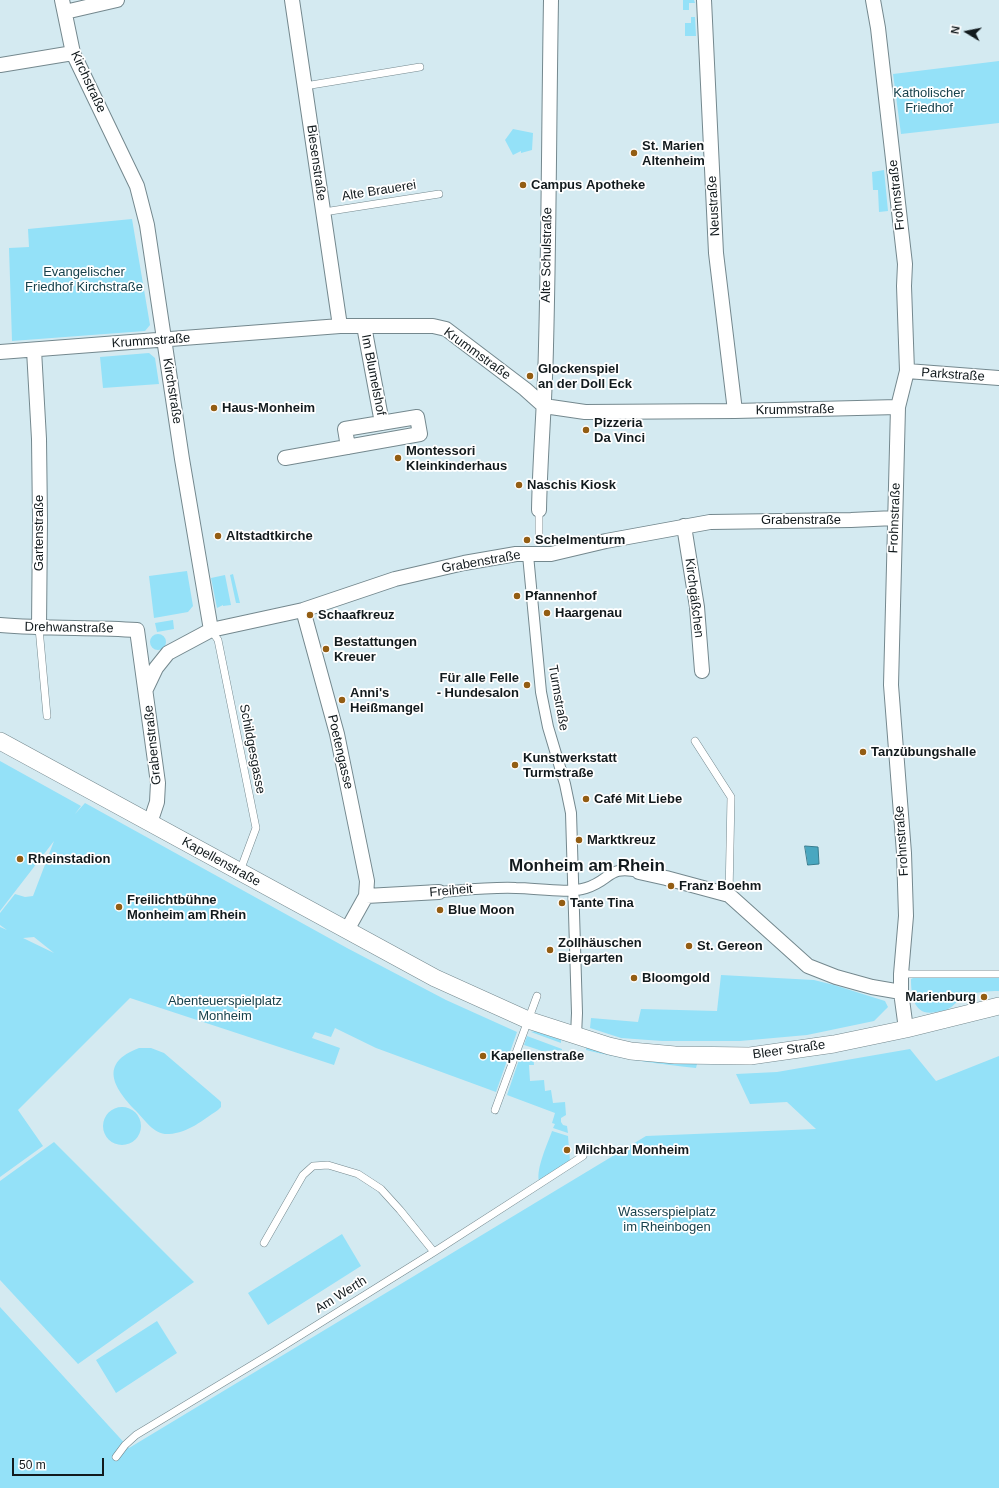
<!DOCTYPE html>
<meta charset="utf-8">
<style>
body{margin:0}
#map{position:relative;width:999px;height:1488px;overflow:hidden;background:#d4eaf1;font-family:Arial,sans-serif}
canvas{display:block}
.north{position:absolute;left:947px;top:12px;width:40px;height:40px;-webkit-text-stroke:3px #fff;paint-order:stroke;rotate:280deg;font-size:11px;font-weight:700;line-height:16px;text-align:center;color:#121a1d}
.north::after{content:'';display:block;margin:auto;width:14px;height:18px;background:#121a1d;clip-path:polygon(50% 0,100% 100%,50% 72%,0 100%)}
.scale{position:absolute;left:12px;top:1458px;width:92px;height:18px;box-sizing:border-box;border:2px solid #121a1d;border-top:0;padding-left:5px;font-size:12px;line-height:14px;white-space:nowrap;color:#121a1d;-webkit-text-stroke:3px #fff;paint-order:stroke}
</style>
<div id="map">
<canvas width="999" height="1488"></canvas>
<div class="north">N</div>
<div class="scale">50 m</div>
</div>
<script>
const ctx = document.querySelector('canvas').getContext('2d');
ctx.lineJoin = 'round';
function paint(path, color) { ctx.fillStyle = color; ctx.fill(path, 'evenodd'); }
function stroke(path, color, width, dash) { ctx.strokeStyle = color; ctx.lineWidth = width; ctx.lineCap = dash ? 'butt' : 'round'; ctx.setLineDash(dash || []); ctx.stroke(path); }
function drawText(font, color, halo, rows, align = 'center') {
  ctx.font = font + ' Arial,sans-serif'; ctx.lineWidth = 3.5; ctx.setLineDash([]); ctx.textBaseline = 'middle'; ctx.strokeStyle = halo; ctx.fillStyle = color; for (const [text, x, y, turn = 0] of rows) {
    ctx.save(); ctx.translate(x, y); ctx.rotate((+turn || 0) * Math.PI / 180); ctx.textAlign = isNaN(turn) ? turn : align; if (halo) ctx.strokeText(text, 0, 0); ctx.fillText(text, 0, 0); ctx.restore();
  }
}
paint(new Path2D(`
 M683 0H694L695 3H689V10H683Z
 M691 17H695L696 36H685V23H691Z
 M999 61V123L901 134 893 74Z
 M513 129 533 133 532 150 521 153V151L513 155 505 140Z
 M884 170 888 211 879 212 878 190H873L872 172Z
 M132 219 150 325 145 331 12 341 9 248 29 247 28 229Z
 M149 353 155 358 159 384 103 388 100 357Z
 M187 571 193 606 188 612 154 618 149 576Z
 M233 574 240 603H236L230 575Z
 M225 575 231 605 223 606V605L217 608 211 578Z
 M173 620 174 629 157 632 155 623Z
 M150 642a8 8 0 1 1 16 0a8 8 0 1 1-16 0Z
 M0 761 81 806 75 814 85 803 347 948 446 1000 517 1032 496 1092 376 1048 335 1028 331 1037 315 1032 312 1038 340 1048 334 1065 130 998 18 1110 43 1146 0 1177V927L7 930 0 925V913L15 894 25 897 33 896 54 841 0 911ZM34 937 54 953 23 938Z
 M721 975 814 980 834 985 885 1001 888 1007 874 1021 807 1035 740 1041H662L621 1038 590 1028 591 1018 638 1022 641 1009 717 1011Z
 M917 976H999V991C988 991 975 992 965 996 959 999 954 1006 948 1009 944 1011 940 1011 936 1012 914 1017 911 996 911 979Z
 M535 1031 561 1040V1043L531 1032Z
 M527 1036 562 1049V1050L542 1051 524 1045Z
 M586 1046 640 1058 697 1064 696 1068C659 1064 622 1059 586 1050Z
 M139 1048H151L164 1053 219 1100 221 1102V1107L218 1110C203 1120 188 1133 169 1134 154 1135 145 1120 135 1110 113 1087 99 1063 139 1048Z
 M910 1049 936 1081 999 1056V1488H0V1307L129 1448 646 1136 816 1129 787 1102 750 1104 736 1074 777 1072Z
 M522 1051 533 1054 534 1065H529L530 1081 544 1080 545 1091 551 1090 553 1103 565 1102 566 1115 561 1118V1122L563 1125 567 1126 568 1133 553 1128 555 1124 552 1123 555 1113 507 1095Z
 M103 1126a19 19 0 1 1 38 0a19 19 0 1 1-38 0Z
 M552 1131 568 1136 570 1161 539 1181C536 1168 548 1143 552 1131Z
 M54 1142 194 1282 78 1364 0 1280V1181Z
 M342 1234 361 1266 268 1325 248 1293Z
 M157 1321 177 1353 116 1393 96 1360Z`), '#94e1f8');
const water = new Path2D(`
 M805 846 818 847 819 864 808 865Z`);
paint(water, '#49a7c0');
stroke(water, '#387d8f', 1);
const service = new Path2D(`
 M305 86 420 67
 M324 212 439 194
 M539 535V510
 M39 628 47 716
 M211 630 218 640 256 828 240 871
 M695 741 731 797 729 895
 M901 974H999
 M495 1110 537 996
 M264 1243 303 1175 313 1166 328 1165 358 1174 381 1189 400 1210 434 1252
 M116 1457 125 1445 136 1435 272 1353 434 1252 583 1156`);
const pedestrian = new Path2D(`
 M528 555 541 692 548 727 565 784 571 813 577 1013 576 1036
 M439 892C465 890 490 887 516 888 536 888 568 894 586 888 612 880 607 865 639 872`);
const minor = new Path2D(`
 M62 0 73 53 137 186 147 225 182 459 211 630
 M292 0 340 326
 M704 0 716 253 735 411
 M873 0 878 28 905 264 904 286 907 371 898 407 891 685 904 853 906 916 901 974V992L906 1029
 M65 12 117 0
 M0 65 73 53
 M364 326 382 423
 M34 350 39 439 40 520 39 628
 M0 352 340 326H433L446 329 525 389 544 406 585 412 735 411 898 407
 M907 371 999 378
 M285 458 420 434 417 417 345 429 348 447
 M539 510C540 455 545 401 546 346 549 231 549 115 551 0
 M684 526 697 607 702 671
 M303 610 337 734 367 881 366 896 347 930
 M0 625C46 629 91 627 137 630L158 783 157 802 150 823
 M146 689 156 668 168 653 211 630 303 610 395 579 464 563 516 554H551L606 541 710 522 851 520 895 518
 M639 872 666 878 729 895 808 966 836 977 872 987 901 992
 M366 896 439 892`);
const tertiary = new Path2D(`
 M0 741 435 978 528 1020 609 1046 631 1051 675 1055 750 1056 834 1044 906 1029 999 1006`);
stroke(service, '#74888e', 8);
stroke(pedestrian, '#74888e', 12);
stroke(minor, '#74888e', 16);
stroke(tertiary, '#74888e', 18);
stroke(service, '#fff', 7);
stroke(pedestrian, '#fff', 10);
stroke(minor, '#fff', 14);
stroke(tertiary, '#fff', 17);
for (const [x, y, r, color] of [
 [634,153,4,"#935d13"],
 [523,185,4,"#935d13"],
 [530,376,4,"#935d13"],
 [214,408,4,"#935d13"],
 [586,430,4,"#935d13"],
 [398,458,4,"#935d13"],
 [519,485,4,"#935d13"],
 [218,536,4,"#935d13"],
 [527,540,4,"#935d13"],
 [517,596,4,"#935d13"],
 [547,613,4,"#935d13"],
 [310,615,4,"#935d13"],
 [326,649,4,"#935d13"],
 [527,685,4,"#935d13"],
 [342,700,4,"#935d13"],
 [863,752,4,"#935d13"],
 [515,765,4,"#935d13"],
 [586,799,4,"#935d13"],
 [579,840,4,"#935d13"],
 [20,859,4,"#935d13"],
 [671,886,4,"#935d13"],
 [562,903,4,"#935d13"],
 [119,907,4,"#935d13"],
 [440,910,4,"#935d13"],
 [689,946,4,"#935d13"],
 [550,950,4,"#935d13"],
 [634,978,4,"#935d13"],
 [984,997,4,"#935d13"],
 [483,1056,4,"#935d13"],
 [567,1150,4,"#935d13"]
]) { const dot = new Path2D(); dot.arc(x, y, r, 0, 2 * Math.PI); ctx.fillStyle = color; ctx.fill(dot); stroke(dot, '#fff', 1.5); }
drawText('13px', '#121a1d', '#fff', [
 ["Kirchstraße",88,82,65],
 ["Biesenstraße",316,163,82],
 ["Alte Brauerei",379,191,-9],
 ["Frohnstraße",897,195,-96],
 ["Neustraße",714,206,-93],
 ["Alte Schulstraße",547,255,-89],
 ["Krummstraße",151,341,-4],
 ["Krummstraße",477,354,36],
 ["Im Blumelshof",373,375,79],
 ["Parkstraße",953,375,4],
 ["Kirchstraße",172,391,81],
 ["Krummstraße",795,410,-1],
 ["Frohnstraße",895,518,-88],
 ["Grabenstraße",801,520],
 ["Gartenstraße",39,533,-90],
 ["Grabenstraße",481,562,-10],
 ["Kirchgäßchen",694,598,83],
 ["Drehwanstraße",69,628,1],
 ["Turmstraße",558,698,80],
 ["Grabenstraße",153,745,-96],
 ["Schildgesgasse",252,749,79],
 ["Poetengasse",340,752,77],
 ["Frohnstraße",902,841,-94],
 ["Kapellenstraße",221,862,29],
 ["Freiheit",451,891,-5],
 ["Bleer Straße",789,1050,-8],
 ["Am Werth",341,1295,-32]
]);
drawText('13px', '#18424d', '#fff', [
 ["Katholischer",929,93],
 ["Friedhof",929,108],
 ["Evangelischer",84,272],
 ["Friedhof Kirchstraße",84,287],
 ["Abenteuerspielplatz",225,1001],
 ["Monheim",225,1016],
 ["Wasserspielplatz",667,1212],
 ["im Rheinbogen",667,1227]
]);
drawText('bold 13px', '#121a1d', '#fff', [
 ["St. Marien",642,146],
 ["Altenheim",642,161],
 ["Campus Apotheke",531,185],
 ["Glockenspiel",538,369],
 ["an der Doll Eck",538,384],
 ["Haus-Monheim",222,408],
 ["Pizzeria",594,423],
 ["Da Vinci",594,438],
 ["Montessori",406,451],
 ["Kleinkinderhaus",406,466],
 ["Naschis Kiosk",527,485],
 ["Altstadtkirche",226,536],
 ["Schelmenturm",535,540],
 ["Pfannenhof",525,596],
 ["Haargenau",555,613],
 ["Schaafkreuz",318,615],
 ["Bestattungen",334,642],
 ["Kreuer",334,657],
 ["Für alle Felle",519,678,"right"],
 ["- Hundesalon",519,693,"right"],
 ["Anni's",350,693],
 ["Heißmangel",350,708],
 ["Tanzübungshalle",871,752],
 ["Kunstwerkstatt",523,758],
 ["Turmstraße",523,773],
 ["Café Mit Liebe",594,799],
 ["Marktkreuz",587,840],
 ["Rheinstadion",28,859],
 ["Franz Boehm",679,886],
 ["Freilichtbühne",127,900],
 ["Monheim am Rhein",127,915],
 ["Tante Tina",570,903],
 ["Blue Moon",448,910],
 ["Zollhäuschen",558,943],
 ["Biergarten",558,958],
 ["St. Gereon",697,946],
 ["Bloomgold",642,978],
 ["Marienburg",976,997,"right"],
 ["Kapellenstraße",491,1056],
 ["Milchbar Monheim",575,1150]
], 'left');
drawText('bold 17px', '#121a1d', '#fff', [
 ["Monheim am Rhein",587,866]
]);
</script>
